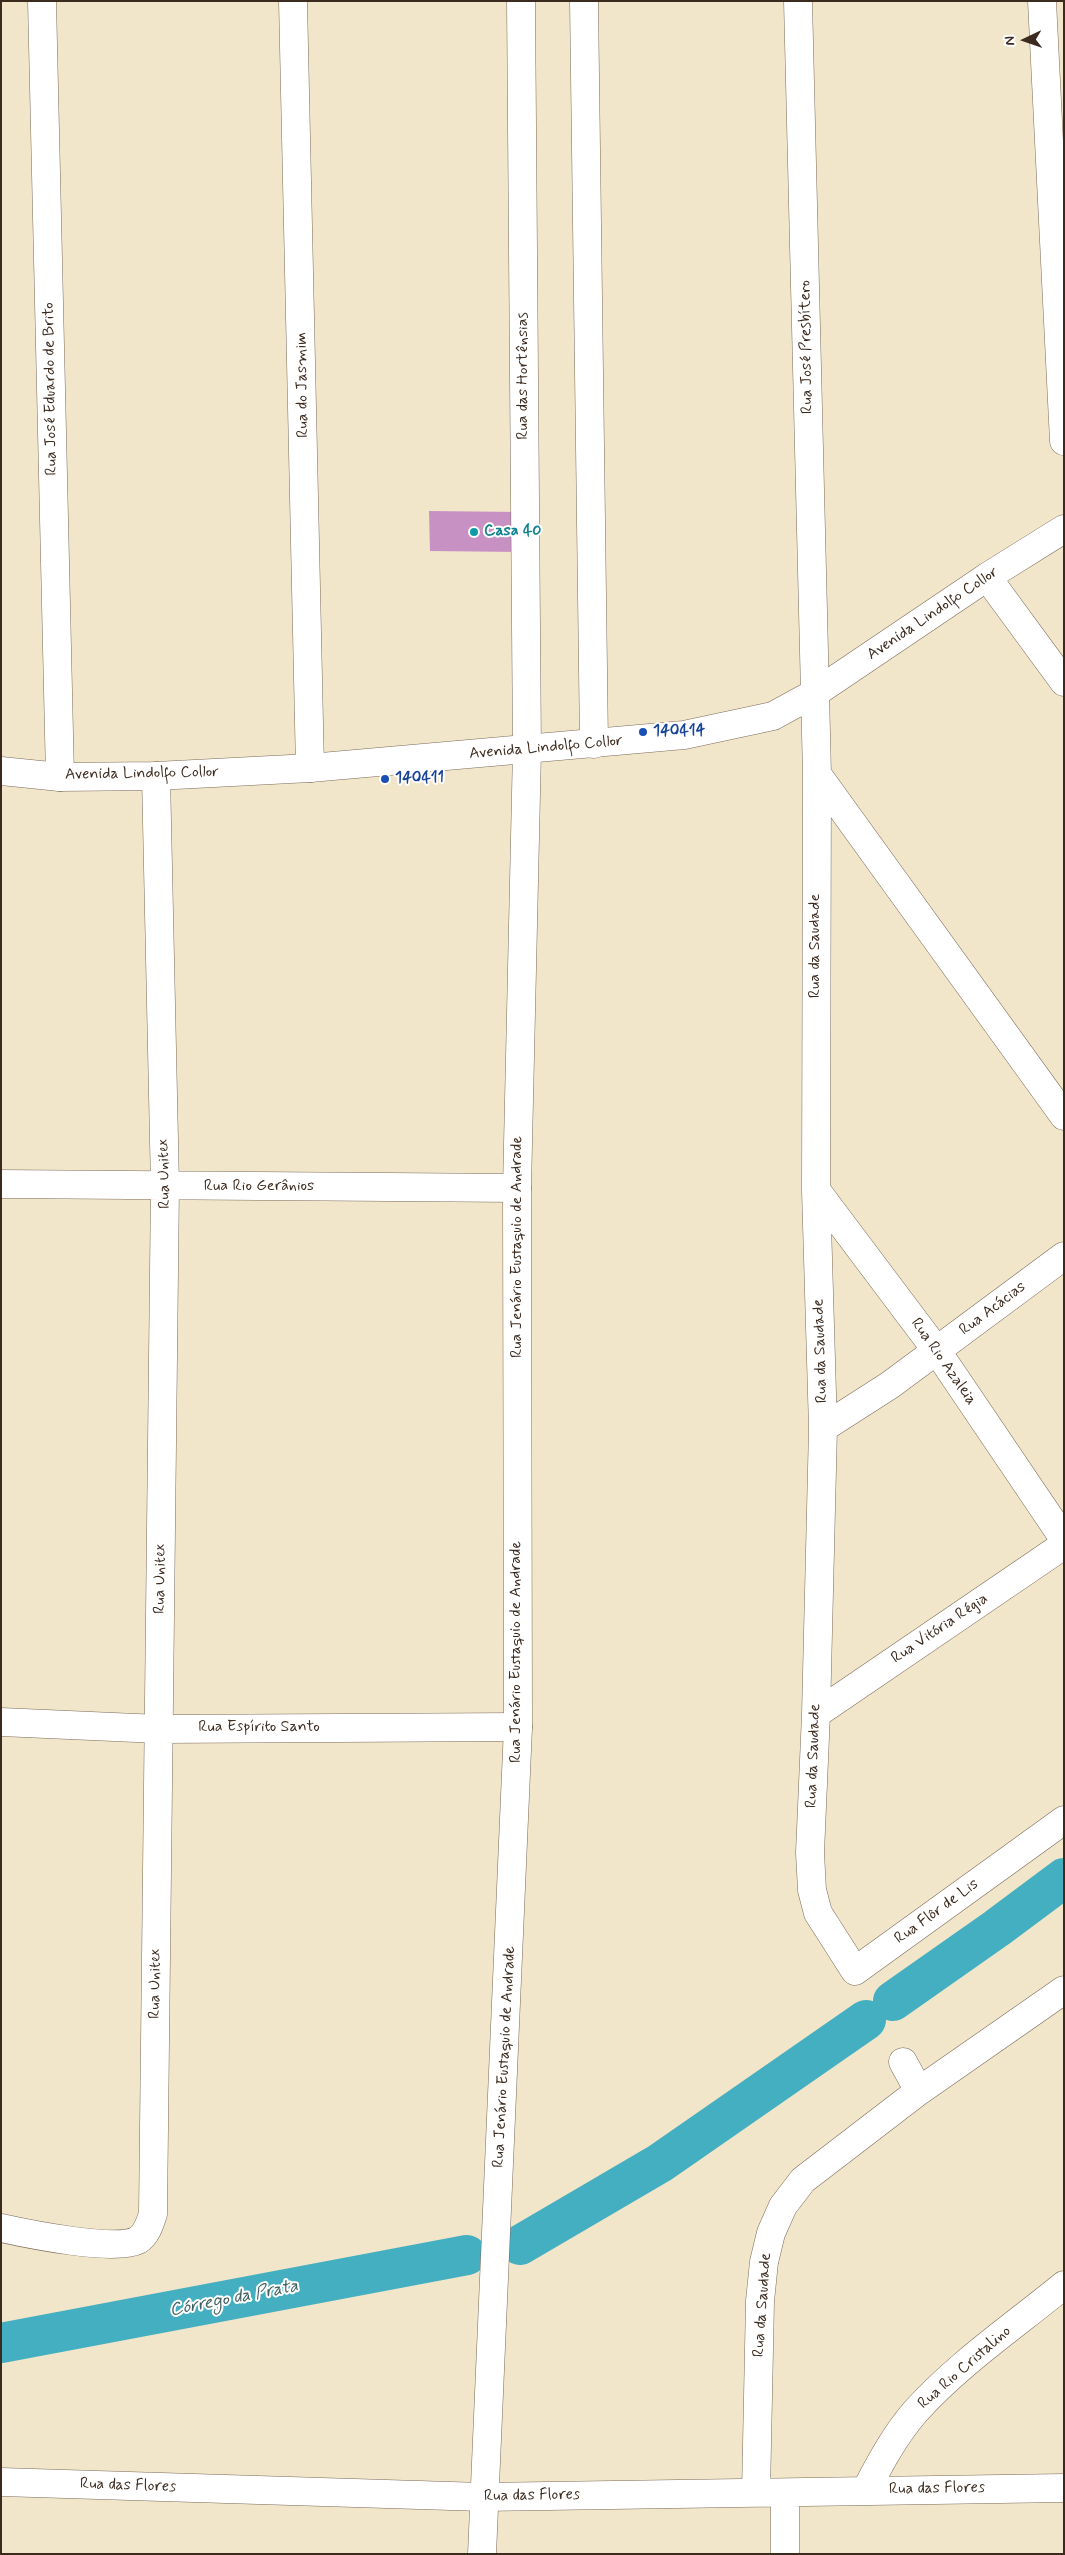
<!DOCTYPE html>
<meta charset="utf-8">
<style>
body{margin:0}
#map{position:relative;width:1065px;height:2555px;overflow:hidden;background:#f1e5ca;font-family:Mynerve,sans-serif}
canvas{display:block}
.frame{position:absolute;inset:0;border:2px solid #3b2a1e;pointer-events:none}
.north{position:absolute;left:1000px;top:15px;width:50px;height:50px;-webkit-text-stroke:4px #fff;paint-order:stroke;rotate:267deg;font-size:14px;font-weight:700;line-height:20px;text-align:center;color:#3b2a1e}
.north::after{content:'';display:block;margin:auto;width:18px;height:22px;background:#3b2a1e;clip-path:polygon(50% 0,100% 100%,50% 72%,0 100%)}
</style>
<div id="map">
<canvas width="1065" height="2555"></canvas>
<div class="frame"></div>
<div class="north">N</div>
</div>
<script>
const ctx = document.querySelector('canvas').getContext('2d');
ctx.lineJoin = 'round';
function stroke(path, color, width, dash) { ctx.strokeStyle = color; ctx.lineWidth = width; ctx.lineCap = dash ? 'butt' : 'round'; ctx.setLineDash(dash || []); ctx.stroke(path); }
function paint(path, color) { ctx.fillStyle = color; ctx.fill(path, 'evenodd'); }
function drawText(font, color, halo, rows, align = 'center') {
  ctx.font = font + ' Mynerve,sans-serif'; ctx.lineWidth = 4; ctx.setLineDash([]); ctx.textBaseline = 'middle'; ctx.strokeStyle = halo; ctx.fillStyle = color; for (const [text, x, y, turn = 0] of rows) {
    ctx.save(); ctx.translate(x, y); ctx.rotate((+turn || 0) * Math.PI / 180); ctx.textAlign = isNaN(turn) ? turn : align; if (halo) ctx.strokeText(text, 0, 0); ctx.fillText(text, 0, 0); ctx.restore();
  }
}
stroke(new Path2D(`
 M893 2001 997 1928 1064 1878
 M520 2245 660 2163 866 2020
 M1 2343 467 2255`), '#43afc1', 40);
paint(new Path2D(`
 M429 511 519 512 520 552 430 551Z`), '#c791c4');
const minor = new Path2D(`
 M42 1 60 777
 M293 1 310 768
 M521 1 527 750
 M584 1 594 744
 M798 1 817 774 816 1190 823 1428 816 1714 810 1853 812 1890 818 1913 855 1971 1064 1820
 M1042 1 1064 441
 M987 577 1064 682
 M817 774 1064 1116
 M1 1184 517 1188
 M816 1190 937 1351 1064 1539
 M823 1428 890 1385 1064 1256
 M816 1714 1064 1545
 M1 1722 159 1729 518 1727
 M903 2062 919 2091
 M1 2228C28 2234 116 2252 138 2240 147 2234 150 2223 153 2214L165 1186 156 776
 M1 2482 483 2497 1064 2488
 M866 2490C880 2463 895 2435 915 2412 958 2364 1014 2326 1064 2285
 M756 2492 760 2301 764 2262 771 2233 783 2206 803 2180 919 2091 1064 1990
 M785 2554V2493`);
const tertiary = new Path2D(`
 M482 2554 518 1727 517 1188 527 750`);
const secondary = new Path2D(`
 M1 771 60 777 156 776 310 768 684 735 773 716 815 693 987 577 1064 529`);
stroke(minor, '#7b6b5a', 29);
stroke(tertiary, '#7b6b5a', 29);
stroke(secondary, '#7b6b5a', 29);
stroke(minor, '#fff', 28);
stroke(tertiary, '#fff', 28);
stroke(secondary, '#fff', 28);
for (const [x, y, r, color] of [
 [474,532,5,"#0f9aa8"],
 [643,732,5,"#1a4fb4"],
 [385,779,5,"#1a4fb4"]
]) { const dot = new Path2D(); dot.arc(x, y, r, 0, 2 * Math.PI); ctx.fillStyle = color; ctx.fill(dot); stroke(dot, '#fff', 2); }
drawText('16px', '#3b2a1e', '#fff', [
 ["Rua José Presbítero",807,347,-91],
 ["Rua das Hortênsias",524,376,-90],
 ["Rua do Jasmim",303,385,-91],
 ["Rua José Eduardo de Brito",51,389,-91],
 ["Avenida Lindolfo Collor",933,614,-34],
 ["Avenida Lindolfo Collor",546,748,-5],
 ["Avenida Lindolfo Collor",142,774,-1],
 ["Rua da Saudade",816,946,-90],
 ["Rua Unitex",165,1174,-91],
 ["Rua Rio Gerânios",259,1187],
 ["Rua Jenário Eustaquio de Andrade",518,1247,-90],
 ["Rua Acácias",993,1309,-37],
 ["Rua da Saudade",821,1351,-92],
 ["Rua Rio Azaleia",943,1362,55],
 ["Rua Unitex",161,1579,-89],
 ["Rua Vitória Régia",940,1629,-34],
 ["Rua Jenário Eustaquio de Andrade",517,1652,-90],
 ["Rua Espírito Santo",259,1728],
 ["Rua da Saudade",814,1756,-88],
 ["Rua Flôr de Lis",937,1912,-36],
 ["Rua Unitex",156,1984,-89],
 ["Rua Jenário Eustaquio de Andrade",505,2057,-87],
 ["Rua da Saudade",763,2305,-86],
 ["Rua Rio Cristalino",965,2368,-41],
 ["Rua das Flores",128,2486,2],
 ["Rua das Flores",937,2489,-1],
 ["Rua das Flores",532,2496,-1]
]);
drawText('bold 16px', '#0d838f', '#fff', [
 ["Casa 40",484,532]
], 'left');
drawText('bold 16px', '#164399', '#fff', [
 ["140414",653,732],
 ["140411",395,779]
], 'left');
drawText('italic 18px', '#3e5f5f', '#fff', [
 ["Córrego da Prata",234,2299,-11]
]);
</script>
